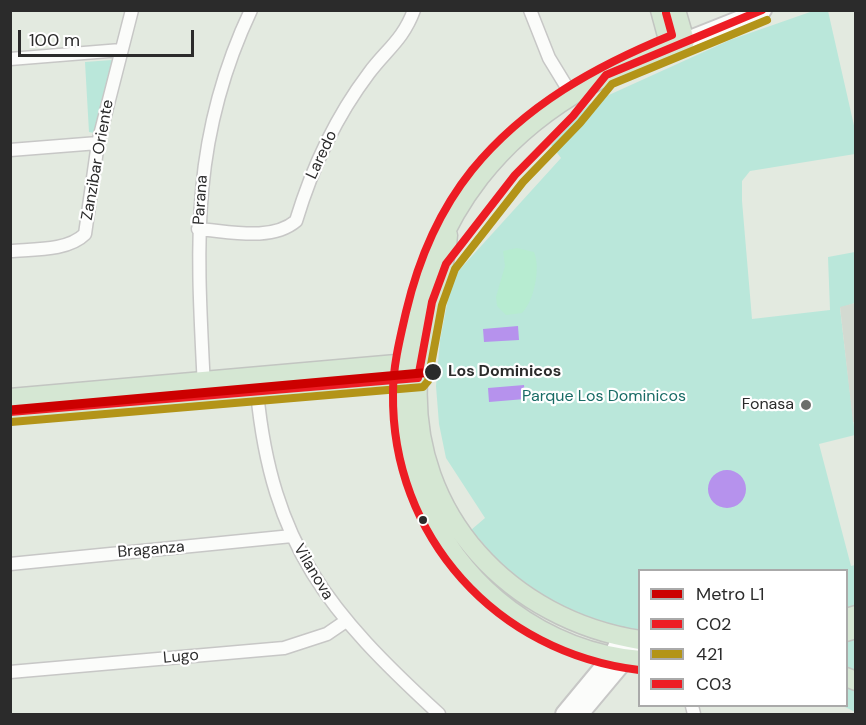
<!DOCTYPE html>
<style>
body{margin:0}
#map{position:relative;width:866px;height:725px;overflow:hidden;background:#e3eae0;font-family:"DM Sans",sans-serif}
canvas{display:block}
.frame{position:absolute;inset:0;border:12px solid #2b2b2b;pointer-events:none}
.legend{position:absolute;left:638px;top:569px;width:210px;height:138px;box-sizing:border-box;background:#fff;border:2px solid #aaa;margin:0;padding:8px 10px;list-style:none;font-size:18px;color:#2b2b2b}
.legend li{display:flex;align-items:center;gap:12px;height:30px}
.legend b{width:30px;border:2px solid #aaa}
.scale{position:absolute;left:18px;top:30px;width:176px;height:27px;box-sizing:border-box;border:3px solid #2b2b2b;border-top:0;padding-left:8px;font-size:18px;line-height:21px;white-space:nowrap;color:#2b2b2b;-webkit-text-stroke:4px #fff;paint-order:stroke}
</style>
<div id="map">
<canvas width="866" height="725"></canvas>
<div class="frame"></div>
<ul class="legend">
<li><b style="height:8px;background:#c00"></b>Metro L1</li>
<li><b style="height:8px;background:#ed1c24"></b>C02</li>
<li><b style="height:8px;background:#b39418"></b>421</li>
<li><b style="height:8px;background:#ed1c24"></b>C03</li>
</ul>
<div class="scale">100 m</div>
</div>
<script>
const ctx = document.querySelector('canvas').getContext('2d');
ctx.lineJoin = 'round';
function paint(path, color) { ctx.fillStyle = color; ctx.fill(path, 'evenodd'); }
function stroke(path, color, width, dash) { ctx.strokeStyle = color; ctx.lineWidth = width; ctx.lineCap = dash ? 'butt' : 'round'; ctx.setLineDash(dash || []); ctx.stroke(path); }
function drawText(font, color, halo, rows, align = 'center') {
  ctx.font = font + ' "DM Sans",sans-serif'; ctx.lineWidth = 4.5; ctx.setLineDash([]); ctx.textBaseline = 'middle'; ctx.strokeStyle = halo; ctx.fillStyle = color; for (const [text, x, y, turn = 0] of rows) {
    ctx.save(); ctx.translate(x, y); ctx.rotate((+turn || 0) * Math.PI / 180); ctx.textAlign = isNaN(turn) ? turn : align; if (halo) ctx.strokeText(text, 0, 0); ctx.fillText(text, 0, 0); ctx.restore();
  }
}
paint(new Path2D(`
 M813 11H828L855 130V154L750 171 742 181V201L752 319 830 310 828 257 855 252V303L840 308 855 435 819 444 851 566 855 565V607L847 609 846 570H640L639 630C609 624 568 616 541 599 514 581 493 554 471 530L485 518 446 458 439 424 436 386 440 340 452 278 561 158 551 145 589 104 730 40Z
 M112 60 94 133 89 132 85 62Z
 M855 634V674L847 670V637Z
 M847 685 855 688V712L843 706H846Z`), '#bae7da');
paint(new Path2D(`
 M517 248 534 252C541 268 534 301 522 313L506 315 497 306 496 297 505 266 503 251Z`), '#b7ecd1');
paint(new Path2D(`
 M855 303 856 422H853L840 307Z`), '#d3dad1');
paint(new Path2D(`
 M518 326 519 340 484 342 483 329Z
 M524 385 525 399 489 402 488 388Z
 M708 489a19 19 0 1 1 38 0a19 19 0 1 1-38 0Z`), '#b692ed');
const street = new Path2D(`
 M530 10 549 58 571 94
 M10 59 121 50
 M10 150 98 143
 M198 229C228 231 271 242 296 221 312 168 335 118 369 73 386 50 403 40 414 10
 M10 251C34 249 68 251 85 234L98 143 132 10
 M204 387C197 248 189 141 251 10
 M257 392C272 546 329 613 439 714
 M10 564 292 536
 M10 672 284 648 327 634 346 621
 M692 706 694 714`);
const secondary = new Path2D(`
 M685 41 763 10
 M564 714 612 656 621 636
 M580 714 626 659 636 639`);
const primary = new Path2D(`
 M660 10 670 47
 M448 235C444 284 421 331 418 381 411 515 511 620 640 640
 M10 398 419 362
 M10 412 414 379
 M846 618 856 615
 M846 632 856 629
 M640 660C593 656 548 638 510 610 443 560 402 479 403 395 403 378 407 363 410 346 420 283 441 227 480 177 535 107 605 73 685 41L676 10
 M846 677 856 681`);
stroke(street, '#c7c7c6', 15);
stroke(secondary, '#c7c7c6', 20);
stroke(primary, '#c2c5c1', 21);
stroke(street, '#fbfcfa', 12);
stroke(secondary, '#fbfcfa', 16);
stroke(primary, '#d5e7d3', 18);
stroke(new Path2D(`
 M10 412 418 378 432 302 446 264 515 175 573 116 606 75 762 10`), '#ed1c24', 8);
stroke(new Path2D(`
 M11 422 423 387 428 381 442 305 455 269 523 182 580 123 612 84 767 20`), '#b39418', 8);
stroke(new Path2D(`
 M639 670C497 653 391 537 393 393 393 366 400 338 406 312 418 261 439 211 472 170 525 105 596 66 672 35L666 13`), '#ed1c24', 8);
stroke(new Path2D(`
 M10 410 433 372`), '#c00', 9);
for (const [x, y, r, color] of [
 [433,372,9,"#2b2b2b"],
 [806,405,6,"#6b6e6a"],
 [423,520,5,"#2b2b2b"]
]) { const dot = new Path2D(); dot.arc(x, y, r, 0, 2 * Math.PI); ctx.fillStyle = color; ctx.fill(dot); stroke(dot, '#fff', 2); }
drawText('16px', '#2b2b2b', '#fff', [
 ["Laredo",322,155,-65],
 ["Zanzibar Oriente",98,160,-80],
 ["Parana",201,200,-86],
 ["Braganza",151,550,-5],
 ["Vilanova",313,572,59],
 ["Lugo",181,657,-5]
]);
drawText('bold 16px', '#2b2b2b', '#fff', [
 ["Los Dominicos",448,372]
], 'left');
drawText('16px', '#186b65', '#fff', [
 ["Parque Los Dominicos",604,397]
]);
drawText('16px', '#2b2b2b', '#fff', [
 ["Fonasa",794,405]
], 'right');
</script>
